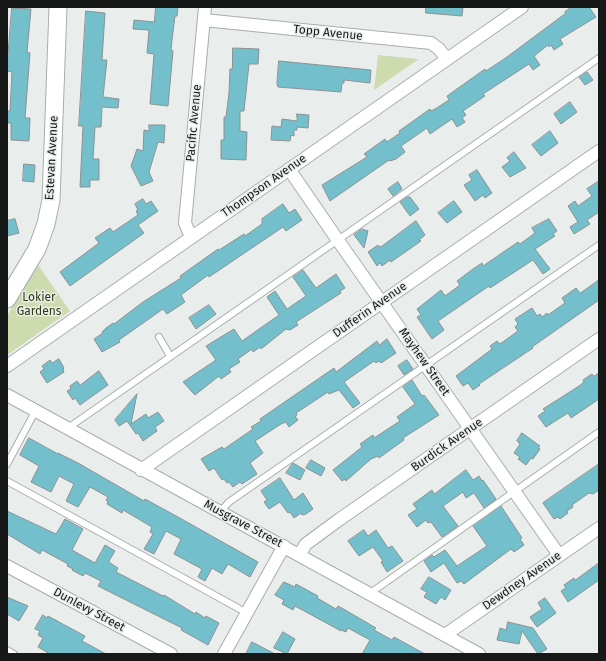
<!DOCTYPE html>
<style>
body{margin:0}
#map{position:relative;width:606px;height:661px;overflow:hidden;background:#e9eeed;font-family:"Fira Sans",sans-serif}
canvas{display:block}
.frame{position:absolute;inset:0;border:8px solid #171918;pointer-events:none}
</style>
<div id="map">
<canvas width="606" height="661"></canvas>
<div class="frame"></div>
</div>
<script>
const ctx = document.querySelector('canvas').getContext('2d');
ctx.lineJoin = 'round';
function paint(path, color) { ctx.fillStyle = color; ctx.fill(path, 'evenodd'); }
function stroke(path, color, width, dash) { ctx.strokeStyle = color; ctx.lineWidth = width; ctx.lineCap = dash ? 'butt' : 'round'; ctx.setLineDash(dash || []); ctx.stroke(path); }
function drawText(font, color, halo, rows, align = 'center') {
  ctx.font = font + ' "Fira Sans",sans-serif'; ctx.lineWidth = 3; ctx.setLineDash([]); ctx.textBaseline = 'middle'; ctx.strokeStyle = halo; ctx.fillStyle = color; for (const [text, x, y, turn = 0] of rows) {
    ctx.save(); ctx.translate(x, y); ctx.rotate((+turn || 0) * Math.PI / 180); ctx.textAlign = isNaN(turn) ? turn : align; if (halo) ctx.strokeText(text, 0, 0); ctx.fillText(text, 0, 0); ctx.restore();
  }
}
paint(new Path2D(`
 M378 55 419 59 374 90Z
 M38 265 70 311 7 355V316Z`), '#cedbaf');
const building = new Path2D(`
 M156 7H178L177 16H175L172 40 171 50 173 51 168 106 150 104 154 54 147 53 149 30 133 29 134 20 154 22Z
 M426 7H463L462 16 426 13Z
 M572 7H589L596 17 560 39 563 44 554 50 551 45 549 47 548 45 534 56 540 65 533 70 529 64 483 94 485 96 463 111 466 115 462 118 465 122 457 127 452 119 430 134 427 128 401 146 405 152 396 159 390 161 389 160 330 201 322 185 367 157 364 154 385 139 387 142 400 133 399 131 430 109 431 111 435 109 449 100 447 96 485 69 486 71 507 57 566 13 565 12Z
 M12 8 31 9 27 52 30 53 25 118H30L29 141 11 140V123H7V111H10L12 72 7 71Z
 M86 11 105 13 102 60H107L103 97 119 99 118 108 102 107 101 127H95L93 159H99V180H90V187H80L83 126H79Z
 M233 48 259 49 258 64H249L244 111H240V131L247 132 246 160 221 159V140H224V117H226L229 93 230 69H232Z
 M279 61 371 70 370 83 344 80V83H342L341 92 278 87 277 84Z
 M587 72 593 80 585 85 579 77Z
 M570 102 577 112 561 124 554 114Z
 M297 114 309 115 308 128 297 127V130H294V136L291 135 290 141 271 140 272 126 281 127 282 119 297 121Z
 M149 125H165L164 143 158 142 149 172 153 181 141 186 131 166 137 149 143 151 144 130 149 131Z
 M550 131 558 143 541 156 532 145Z
 M514 152 526 168 510 177 502 167 510 161 507 158Z
 M24 164 35 165 34 182 23 181Z
 M477 170 492 193 485 198 483 195 475 201 464 185 472 180 469 175Z
 M599 181V212L587 220 590 224 574 234 570 227 578 222 568 206 575 201 578 206 592 196 587 189Z
 M398 182 402 189 393 196 388 189Z
 M407 197H410L419 209 410 216 400 202Z
 M143 199 146 204 151 201 158 211 138 225 144 233 70 286 60 272 99 243 95 238 110 228 113 232 138 215 136 211 138 210 135 204Z
 M454 201 462 212 447 223 438 213Z
 M283 204 289 213 295 209 302 220 286 231 283 227 209 277 208 275 181 295 185 302 167 314 163 309 119 340 120 342 102 352 94 339 103 333 102 332 106 328 113 323 114 324 143 302 181 278 180 276 218 249 219 250 244 234 245 236 262 224V219Z
 M15 219 19 233 7 236V221Z
 M549 219 557 231 553 234 555 236 535 249 550 269 543 274 533 260 490 288 489 286 438 321 444 330 432 339 417 317 421 315 417 309 441 290 445 296 460 285 457 281 473 269 482 263 483 266 518 242 520 244 535 233 532 228Z
 M416 221 425 235 419 240 421 241 391 262 390 260 382 266 380 263 377 266 368 252 378 245 379 247 382 246Z
 M362 229 368 231 364 248 354 235Z
 M303 270 316 288 336 274 345 288 340 291 341 293 296 322 298 325 290 330 286 329 261 349 260 347 253 352 252 349 238 359 240 362 229 369 231 372 221 379 219 376 195 395 183 382 216 360 206 346 234 329 242 341 279 315 267 297 275 291 287 309 306 296 293 277Z
 M599 280V300L532 347 533 348 479 384 480 385 473 390 468 383 463 386 456 376 492 349 490 346 497 341 500 344 518 331 515 327 518 324 515 319 532 308 537 316 540 314 542 317 547 313 548 315 565 303 562 298 576 288 580 293Z
 M209 305 216 314 196 329 189 318Z
 M387 339 396 353 381 363 379 361 376 363 374 361 344 382 360 403 353 408 339 390 329 394 328 392 296 413 297 415 295 416 298 420 289 427 286 422 281 424 255 441 263 453 250 463 257 474 242 484 240 482 233 487 229 482 227 483 224 479 222 480 214 468 209 471 201 459 222 447 224 449 253 429 251 427 261 421 260 419 334 368 336 372 377 341 379 345Z
 M59 359 64 368 63 369 64 372 47 383 40 372 44 369 42 366 50 360 52 363Z
 M407 360 413 369 404 375 398 366Z
 M99 371 108 385 80 405 75 398 73 400 67 391 71 389 70 386 77 381 80 385Z
 M599 373V399L571 418 568 413 546 427 538 416 545 411 543 409 579 386 584 382 583 380 592 374 594 376Z
 M412 380 422 396 424 395 439 415 403 438 404 440 379 458 378 456 371 459 346 481 345 479 342 481 333 470 362 447 360 444 373 435 374 438 400 421 397 417 415 404 403 387Z
 M137 394 131 424 146 414 148 418 158 412 164 421 155 427 157 431 143 441 138 433 136 434 127 421 119 426 115 420Z
 M522 433 540 446 538 448 540 449 533 459 531 458 526 465 518 459 520 457 514 453 520 444 517 441Z
 M29 438 58 454V453L78 463 144 501 145 499 178 517 258 562 250 577 228 564 222 574 212 568 205 581 198 577 202 569 174 554 181 539 166 531 154 554 144 549 153 534 150 532 152 527 123 510 122 513 107 504 108 501 106 500 108 497 90 487 78 507 66 501 74 484 59 476 51 492 31 482 39 466 20 455Z
 M311 460 325 468 321 476 306 468Z
 M293 463 305 470 300 480 286 473Z
 M599 464V490L593 494 589 493 572 505 573 507 567 511 568 513 560 519 558 517 554 519 543 503Z
 M466 470 473 480 479 476 482 481 483 480 496 499 484 508 474 493 466 498 463 492 443 506 458 526 442 537 431 522 428 523 426 520 417 527 408 515 417 509 413 504 432 490 434 494Z
 M280 478 294 500 303 493 313 509 306 514 302 515 301 513 294 518 290 512 288 513 280 502 269 509 264 502 267 500 261 491Z
 M501 506 522 538 520 539 524 545 514 552 511 549 464 584 461 581 457 583 444 563 431 572 424 561 432 555 434 557 445 550 457 566 487 546 473 526Z
 M7 511 56 534 65 519 83 529 72 550 95 563 105 545 115 551 109 561 110 563 118 568 116 572 163 596 164 595 195 614 196 612 205 618 206 616 219 623 208 645 181 630 182 628 98 586 101 581 85 573 83 576 72 570 73 569 67 566 68 564 42 550 40 554 7 534Z
 M364 530 368 536 376 530 388 548 392 546 403 561 387 572 381 562 383 561 373 547 359 556 348 541Z
 M599 563V580L568 602 561 591 566 588 564 585 574 578 575 580Z
 M429 577 451 590 445 600 441 597 436 604 424 597 427 592 421 589Z
 M284 582 295 587 296 584 318 596 317 598 336 609 338 606 347 611 376 628 374 630 392 640 394 637 425 654H362L370 640 348 628 346 632 341 630V631L295 606 293 610 282 604 284 600 275 595Z
 M7 597 28 606 19 621 7 614Z
 M545 598 556 613 537 627 530 617 542 609 538 603Z
 M43 615 47 618 48 616 85 636 82 641 106 654H50L38 647 43 638 38 635 40 631 35 629Z
 M508 622 533 628 547 649 538 654 522 631 519 644 497 640 500 628 506 630Z
 M283 632 295 639 287 654 274 648Z
 M252 642 275 654H246Z`);
paint(building, '#74bfcc');
stroke(building, '#8d9192', 1);
const lane = new Path2D(`
 M159 337 170 356
 M68 428 599 58
 M7 464 36 410
 M7 481 247 613
 M220 512 229 502 599 245
 M369 594 599 432
 M7 650 14 654`);
const street = new Path2D(`
 M204 20 431 43 439 49 447 59
 M289 169 337 239 559 555
 M191 237 185 223 205 7
 M7 366 522 7
 M7 395 479 654
 M141 470 599 151
 M299 555 306 544 340 519 599 339
 M7 566 171 654
 M445 635 599 528
 M224 654 284 546`);
const secondary = new Path2D(`
 M7 299 37 249 46 224 51 200 58 7`);
stroke(lane, '#a9adac', 8);
stroke(street, '#a9adac', 14);
stroke(secondary, '#a9adac', 19);
stroke(lane, '#fff', 6);
stroke(street, '#fff', 12);
stroke(secondary, '#fff', 17);
drawText('12px', '#171918', '#e9eeed', [
 ["Topp Avenue",328,33,6],
 ["Pacific Avenue",194,123,-85],
 ["Estevan Avenue",52,158,-87],
 ["Thompson Avenue",264,186,-35],
 ["Dufferin Avenue",370,310,-35],
 ["Mayhew Street",424,362,55],
 ["Burdick Avenue",447,445,-35],
 ["Musgrave Street",243,524,28],
 ["Dewdney Avenue",522,581,-35],
 ["Dunlevy Street",89,610,28]
]);
drawText('12px', '#323c13', '#e9eeed', [
 ["Lokier",39,298],
 ["Gardens",39,312]
]);
</script>
